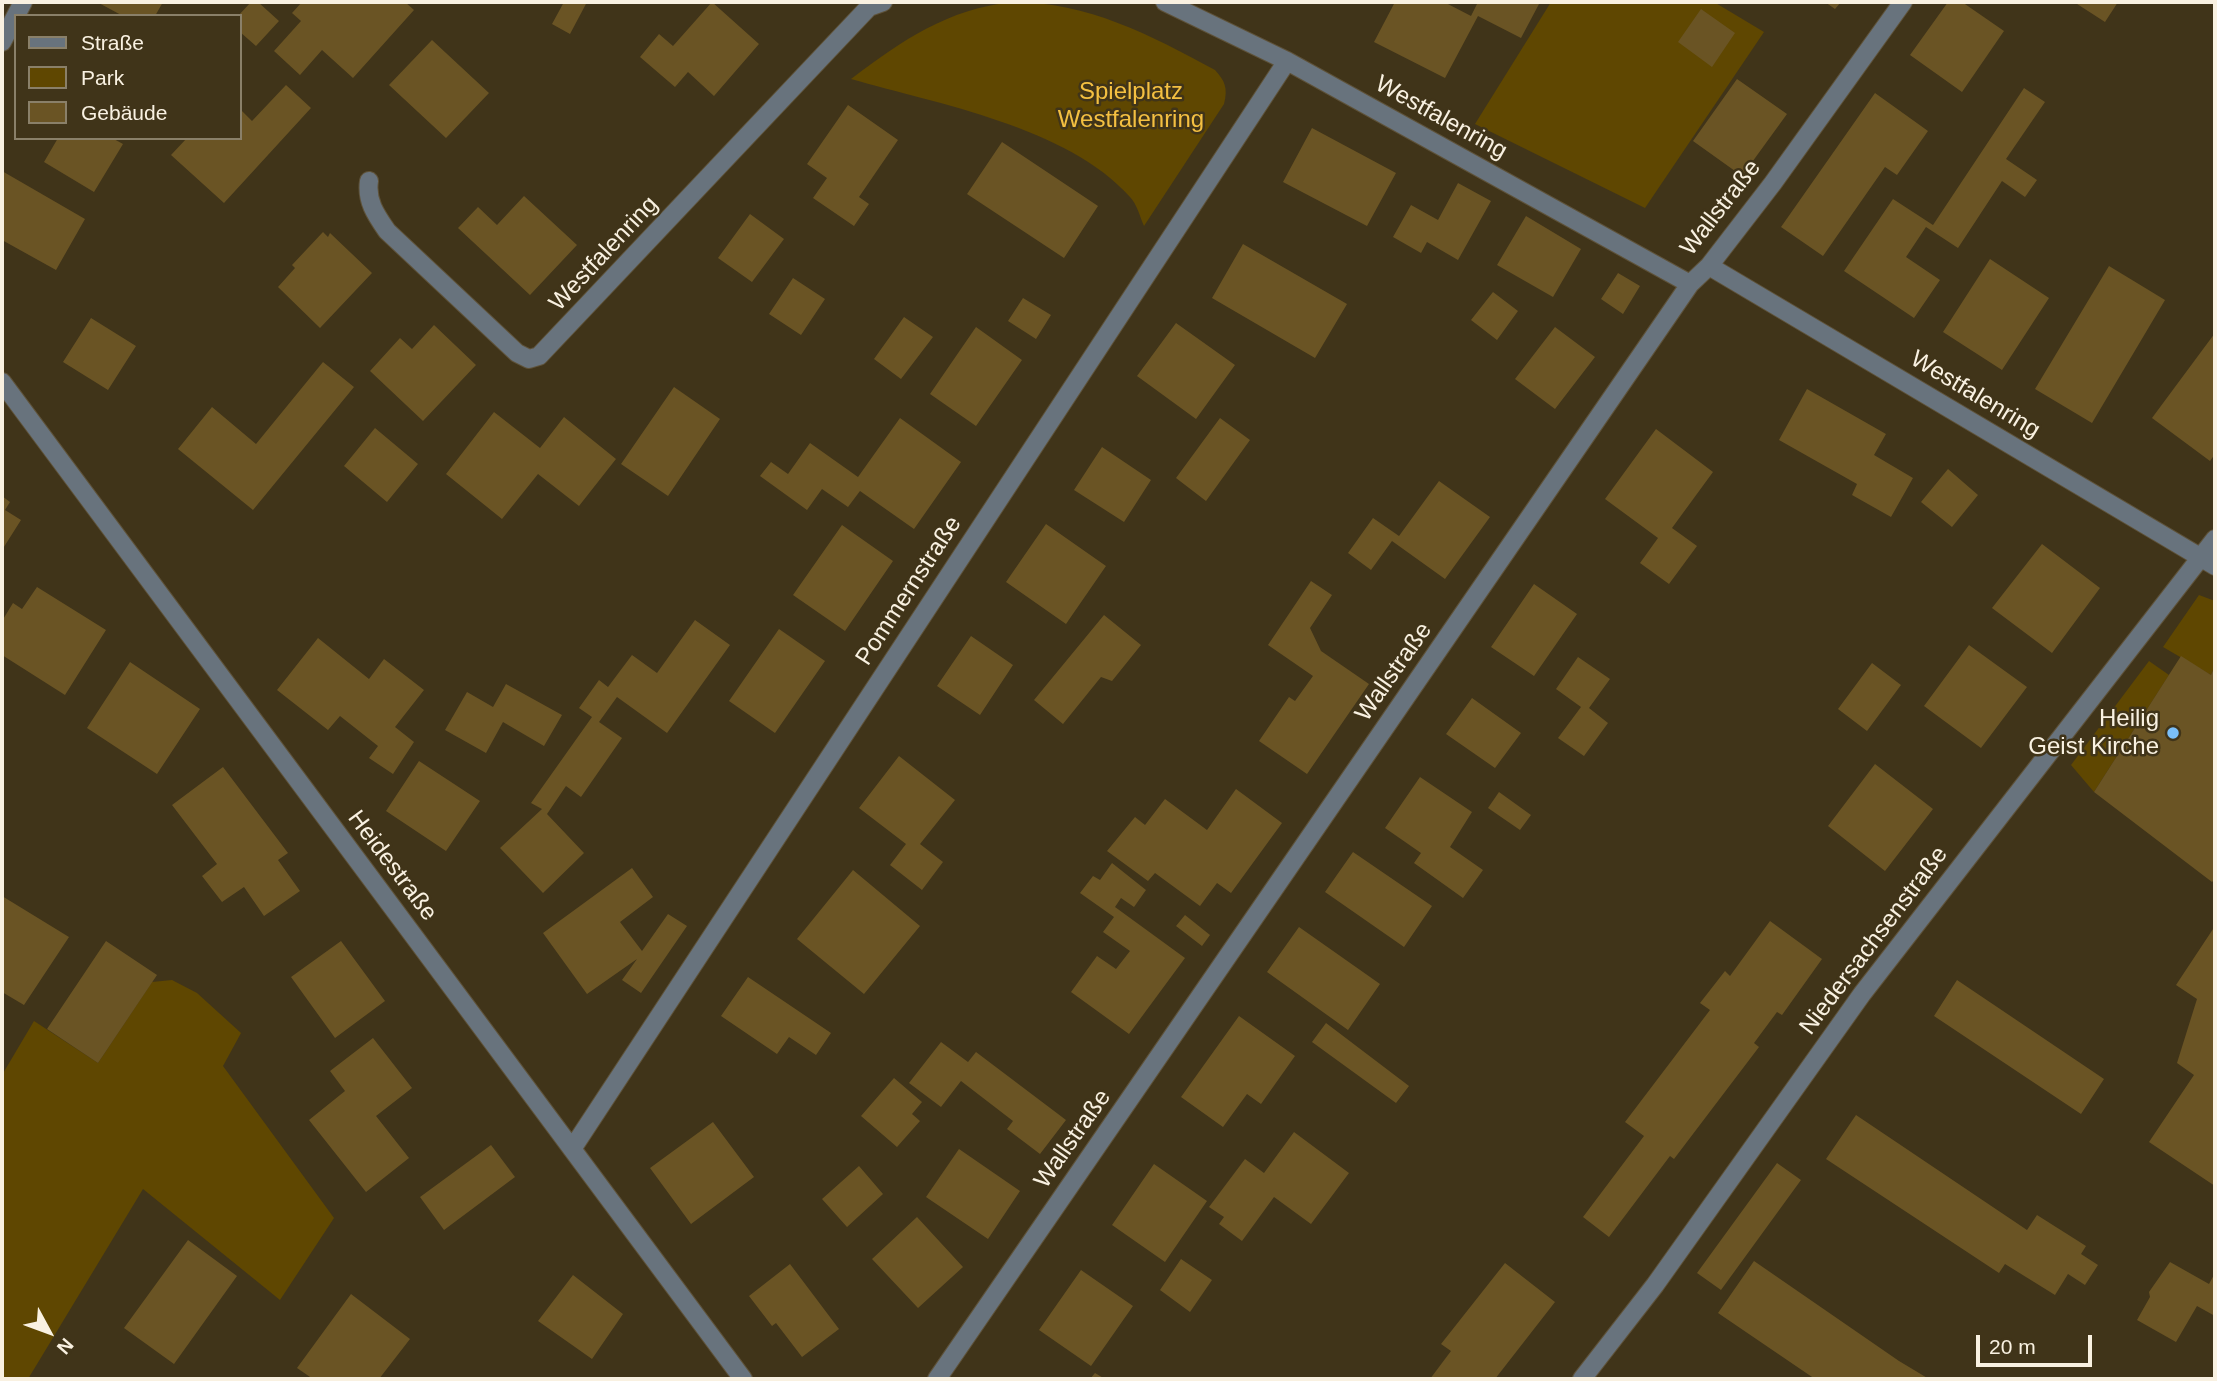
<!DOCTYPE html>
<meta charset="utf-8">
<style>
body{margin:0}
#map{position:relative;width:2217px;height:1381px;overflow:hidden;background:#403419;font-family:Arial,sans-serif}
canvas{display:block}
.frame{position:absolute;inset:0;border:4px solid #f9f1e1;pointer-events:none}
.legend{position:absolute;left:14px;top:14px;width:228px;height:126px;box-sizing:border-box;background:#403419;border:2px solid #8a8069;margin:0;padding:9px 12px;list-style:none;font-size:21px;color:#f9f1e1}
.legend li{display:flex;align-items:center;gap:14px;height:35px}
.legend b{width:35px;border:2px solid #8a8069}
.north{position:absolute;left:14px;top:1297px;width:70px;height:70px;-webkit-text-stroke:5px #403419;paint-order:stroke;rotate:131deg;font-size:19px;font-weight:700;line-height:28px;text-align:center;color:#f9f1e1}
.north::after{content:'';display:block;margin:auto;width:24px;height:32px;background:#f9f1e1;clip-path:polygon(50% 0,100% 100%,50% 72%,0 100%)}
.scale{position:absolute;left:1976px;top:1335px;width:116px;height:32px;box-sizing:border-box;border:4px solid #f9f1e1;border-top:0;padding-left:9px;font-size:21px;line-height:24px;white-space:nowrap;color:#f9f1e1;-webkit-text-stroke:5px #403419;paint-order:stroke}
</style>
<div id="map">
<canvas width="2217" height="1381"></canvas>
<div class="frame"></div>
<ul class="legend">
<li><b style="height:9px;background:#68737d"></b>Straße</li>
<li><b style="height:19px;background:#5f4701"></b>Park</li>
<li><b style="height:19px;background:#6a5424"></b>Gebäude</li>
</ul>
<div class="north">N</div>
<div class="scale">20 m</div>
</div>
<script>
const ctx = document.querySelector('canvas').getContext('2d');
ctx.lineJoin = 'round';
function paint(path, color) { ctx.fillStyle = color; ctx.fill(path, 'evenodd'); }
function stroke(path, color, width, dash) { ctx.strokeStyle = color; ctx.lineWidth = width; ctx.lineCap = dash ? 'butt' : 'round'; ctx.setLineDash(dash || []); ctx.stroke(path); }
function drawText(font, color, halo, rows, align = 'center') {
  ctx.font = font + ' Arial,sans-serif'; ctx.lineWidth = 5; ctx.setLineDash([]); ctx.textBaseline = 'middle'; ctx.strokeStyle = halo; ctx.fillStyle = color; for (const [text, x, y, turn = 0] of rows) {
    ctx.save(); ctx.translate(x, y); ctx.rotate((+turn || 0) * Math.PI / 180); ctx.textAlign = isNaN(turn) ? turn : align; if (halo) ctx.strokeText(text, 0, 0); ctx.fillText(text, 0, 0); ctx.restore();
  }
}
paint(new Path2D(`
 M1013 2C1088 2 1150 35 1215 70 1225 81 1228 88 1224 104L1144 226C1140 217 1137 204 1130 197 1068 127 938 104 851 79 903 40 947 9 1013 2Z
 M1551 2H1714L1764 32 1645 208 1475 124Z
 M2199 595 2215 601V666L2211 675 2163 647Z
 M2149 661 2169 675 2094 792 2071 765Z
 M172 980 197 993 241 1033 223 1066 334 1218 280 1300 143 1189 28 1379H2V1075L34 1021 98 1063 152 982Z`), '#5f4701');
paint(new Path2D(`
 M97 2H163L155 16H123Z
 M251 2H258L279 21 256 46 240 32 238 16Z
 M302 2H405L414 10 353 78 322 50 300 75 274 51 301 21 292 13Z
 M564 2H587L570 34 552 24Z
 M712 2 759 44 714 96 688 72 675 87 640 57 659 34 673 46Z
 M1395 2H1444L1471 16 1478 2 1539 4 1521 38 1478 16 1445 78 1374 42Z
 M1825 2H1841L1835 9Z
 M1948 2H1962L2004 31 1962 92 1910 55Z
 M2074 2H2118L2105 22Z
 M1701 9 1735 33 1712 67 1678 42Z
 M432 40 489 93 446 138 389 85Z
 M1737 79 1787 114 1742 176 1693 141Z
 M286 85 311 108 224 203 171 155 187 138H240V109L252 121Z
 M2024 88 2045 102 2006 159 2037 180 2025 197 2002 181 1958 248 1926 227 1906 257 1940 280 1914 318 1844 271 1893 199 1933 225Z
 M1875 93 1928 131 1897 175 1885 167 1823 256 1781 227Z
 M848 105 898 140 859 197 869 204 854 226 813 198 827 178 807 164Z
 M1312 128 1396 173 1367 226 1283 182Z
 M58 138H112L123 144 94 192 44 162Z
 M1002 142 1098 206 1064 258 967 194Z
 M2 171 85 219 56 270 2 240Z
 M1458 183 1491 201 1458 260 1427 242 1421 253 1393 237 1411 205 1438 220Z
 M524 196 577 245 530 295 458 228 478 207 497 225Z
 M750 214 784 239 752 282 718 258Z
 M1526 216 1581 249 1553 297 1497 265Z
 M323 232 328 237 330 233 372 273 320 328 278 287 295 268 292 265Z
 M1243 244 1347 304 1315 358 1212 298Z
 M1990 259 2049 298 2002 370 1943 332Z
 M2109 266 2165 300 2092 423 2035 389Z
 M1618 273 1640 286 1623 314 1601 299Z
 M793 278 825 299 801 335 769 314Z
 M1493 292 1518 311 1497 340 1471 320Z
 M1023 298 1051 315 1036 339 1008 321Z
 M904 317 933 337 901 379 874 359Z
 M91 318 136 346 108 390 63 362Z
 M1176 323 1235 365 1196 419 1137 376Z
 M434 325 476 365 423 421 370 371 400 338 412 349Z
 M976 327 1022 360 976 426 930 394Z
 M1555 327 1595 357 1555 409 1515 379Z
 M2215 333V454L2210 461 2152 418Z
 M323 362 354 387 253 510 178 449 212 407 256 444Z
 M674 387 720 419 668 496 621 464Z
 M1807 389 1886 434 1874 455 1913 478 1891 517 1852 495 1857 484 1779 440Z
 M494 412 540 448 564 417 616 459 579 506 538 474 502 519 446 474Z
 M900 418 961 462 914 529 860 491 848 507 822 489 807 510 760 476 771 462 788 474 810 443 858 477Z
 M1220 418 1250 440 1206 501 1176 478Z
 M375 428 418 464 387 502 344 466Z
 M1656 429 1713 472 1672 528 1697 546 1669 584 1640 563 1658 538 1605 499Z
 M1102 447 1151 480 1124 522 1074 490Z
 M1948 469 1978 495 1952 527 1921 502Z
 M1439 481 1490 517 1445 579 1392 541 1371 570 1348 553 1373 518 1399 536Z
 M2 496 10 502 5 510 21 520 2 550Z
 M1046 524 1106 566 1066 624 1006 582Z
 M842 525 893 561 845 631 793 595Z
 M2042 544 2100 588 2052 653 1992 608Z
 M1311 581 1332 595 1310 628 1321 651 1369 684 1307 774 1259 741 1289 697 1295 701 1313 676 1268 645Z
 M1534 584 1577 614 1534 676 1491 647Z
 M37 587 106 630 65 695 2 655V621L13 603 22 609Z
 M1104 615 1141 645 1112 681 1101 677 1063 724 1034 700Z
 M695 620 730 645 667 733 617 697 599 722 622 738 581 797 566 786 547 814 584 853 543 893 500 848 542 809 531 803 592 717 579 708 599 680 608 687 632 655 657 673Z
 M779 629 825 661 775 733 729 701Z
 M971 636 1013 665 980 715 937 686Z
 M318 638 369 679 384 659 424 690 395 727 414 742 393 774 369 758 378 746 340 716 328 730 277 690Z
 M1969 645 2027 687 1981 748 1924 706Z
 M2181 656 2211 675 2215 666V879L2212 882 2094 792Z
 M1578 657 1610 679 1589 708 1608 723 1584 756 1558 738 1581 707 1556 689Z
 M130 662 200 709 157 774 87 728Z
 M1872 663 1901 685 1867 731 1838 709Z
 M506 684 562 715 544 746 503 722 486 753 445 730 467 692 493 707Z
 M1472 698 1521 733 1495 768 1446 734Z
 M899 756 955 800 920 844 943 862 922 890 890 865 906 844 859 808Z
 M419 761 480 801 446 851 386 811Z
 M1875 764 1933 809 1885 871 1828 826Z
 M223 767 288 853 278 860 300 891 264 916 244 887 222 902 202 876 217 864 172 805Z
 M1420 777 1472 812 1450 847 1483 870 1463 898 1414 863 1421 853 1385 828Z
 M1236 789 1282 823 1231 893 1217 883 1200 906 1155 873 1148 881 1107 851 1135 817 1145 825 1165 799 1207 830Z
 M1499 792 1531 815 1520 830 1488 808Z
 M1353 852 1432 906 1404 947 1325 892Z
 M1112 863 1146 890 1134 907 1121 898 1115 907 1185 958 1129 1034 1071 992 1097 956 1116 969 1130 951 1103 932 1114 917 1080 893 1093 876 1100 880Z
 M632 868 653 897 620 922 642 951 668 914 687 926 641 993 622 980 637 959 587 994 543 933Z
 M853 870 920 926 864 994 797 939Z
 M2 896 69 937 24 1005 2 992Z
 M1185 915 1210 935 1202 946 1176 926Z
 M1770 921 1822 959 1782 1015 1777 1012 1754 1043 1759 1047 1674 1159 1670 1156 1609 1237 1583 1217 1644 1136 1625 1122 1710 1010 1700 1003 1725 971 1730 976Z
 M2215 926V1186L2149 1142 2194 1075 2177 1063 2197 999 2176 985Z
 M1299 927 1380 984 1348 1030 1267 972Z
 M106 941 157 975 98 1063 47 1029Z
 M341 941 385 1001 335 1038 291 977Z
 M748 977 831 1033 816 1055 789 1037 777 1054 721 1016Z
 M1957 980 2104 1079 2081 1114 1934 1016Z
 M1239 1016 1295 1056 1261 1104 1247 1094 1223 1127 1181 1097Z
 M1326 1023 1409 1086 1396 1103 1312 1042Z
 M373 1038 412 1088 376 1116 409 1158 366 1192 309 1120 345 1091 330 1071Z
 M941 1042 968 1062 976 1052 1066 1120 1040 1154 1007 1129 1013 1121 961 1081 941 1107 909 1083Z
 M894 1078 922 1102 912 1114 920 1121 897 1147 861 1116Z
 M1856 1115 2027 1230 2037 1215 2086 1246 2081 1254 2098 1265 2085 1285 2068 1274 2055 1295 2005 1264 1999 1273 1826 1159Z
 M713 1122 754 1177 691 1224 650 1168Z
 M1294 1132 1349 1173 1311 1224 1274 1197 1242 1241 1219 1224 1224 1217 1209 1207 1245 1159 1264 1173Z
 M491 1145 515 1177 444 1230 420 1197Z
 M959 1149 1020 1191 988 1239 926 1197Z
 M1777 1163 1801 1180 1721 1290 1697 1273Z
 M1154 1164 1207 1201 1165 1262 1112 1225Z
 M859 1166 883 1194 847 1227 822 1199Z
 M917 1217 963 1267 918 1308 872 1259Z
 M188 1240 237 1276 174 1364 124 1328Z
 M1181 1259 1212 1280 1190 1312 1160 1290Z
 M1754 1261 1899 1361 1929 1379H1815L1718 1313Z
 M2170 1262 2209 1284 2215 1273V1316L2197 1306 2176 1342 2137 1320 2150 1297 2149 1292Z
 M1505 1263 1555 1302 1495 1379H1430L1451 1351 1441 1344Z
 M790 1264 839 1329 802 1357 776 1323 772 1326 749 1296Z
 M1081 1270 1133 1306 1091 1366 1039 1330Z
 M573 1275 623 1314 592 1359 538 1321Z
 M351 1294 410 1339 379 1379H313L297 1368Z
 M1095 1373 1105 1379H1090Z`), '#6a5424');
const minor = new Path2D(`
 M1165 2 1287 61 1690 284
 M369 181C366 201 376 215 387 231L517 353 529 359 539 356 869 7 883 2
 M1709 266 2215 566
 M2 382 743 1379
 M572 1149 1287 61
 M937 1379 1690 284 1709 266 1773 183 1903 2
 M1582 1379 1655 1285 1862 994 2215 539`);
const tertiary = new Path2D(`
 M2 42 23 2`);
stroke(minor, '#5e5239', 20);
stroke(tertiary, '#5e5239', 20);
stroke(minor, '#68737d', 18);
stroke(tertiary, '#68737d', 18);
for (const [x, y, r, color] of [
 [2173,733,7,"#7abff8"]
]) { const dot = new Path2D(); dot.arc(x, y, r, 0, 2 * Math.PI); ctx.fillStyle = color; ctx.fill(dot); stroke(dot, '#403419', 2.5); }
drawText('24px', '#f4c041', '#403419', [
 ["Spielplatz",1131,92],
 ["Westfalenring",1131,120]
]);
drawText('24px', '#f9f1e1', '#403419', [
 ["Westfalenring",1441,118,29],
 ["Wallstraße",1721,208,-52],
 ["Westfalenring",604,254,-47],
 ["Westfalenring",1975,395,31],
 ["Pommernstraße",909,591,-57],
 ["Wallstraße",1394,672,-55],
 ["Heidestraße",392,866,53],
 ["Niedersachsenstraße",1874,941,-53],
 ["Wallstraße",1073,1139,-55]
]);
drawText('24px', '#f9f1e1', '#403419', [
 ["Heilig",2159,719],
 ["Geist Kirche",2159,747]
], 'right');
</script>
